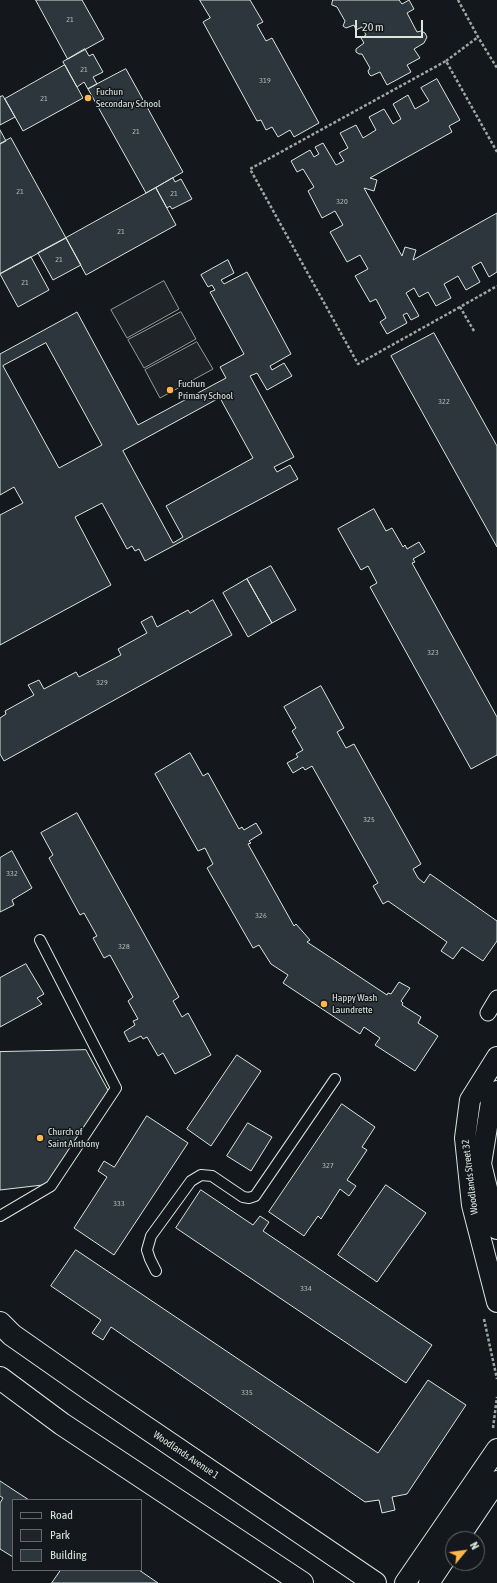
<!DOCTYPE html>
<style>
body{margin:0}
#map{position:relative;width:497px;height:1583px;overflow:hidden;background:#14181c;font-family:"Asap Condensed",sans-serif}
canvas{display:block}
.legend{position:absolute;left:12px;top:1499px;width:130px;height:72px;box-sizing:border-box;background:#14181c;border:1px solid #626a69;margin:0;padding:5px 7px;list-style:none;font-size:12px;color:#d8e6dc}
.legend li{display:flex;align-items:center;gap:8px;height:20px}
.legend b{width:20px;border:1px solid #626a69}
.north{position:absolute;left:445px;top:1531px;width:40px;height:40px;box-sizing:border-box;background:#14181c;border:1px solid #626a69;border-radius:50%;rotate:61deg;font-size:11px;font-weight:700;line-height:16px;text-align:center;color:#d8e6dc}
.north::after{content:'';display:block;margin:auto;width:14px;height:18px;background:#ffb74d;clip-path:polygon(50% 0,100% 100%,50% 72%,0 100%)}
.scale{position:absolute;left:355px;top:20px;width:68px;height:18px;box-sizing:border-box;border:2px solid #d8e6dc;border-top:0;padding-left:5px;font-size:12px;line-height:14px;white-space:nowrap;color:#d8e6dc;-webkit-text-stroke:3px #14181c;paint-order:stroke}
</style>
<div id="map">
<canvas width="497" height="1583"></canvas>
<ul class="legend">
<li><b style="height:5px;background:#14181c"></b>Road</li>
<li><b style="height:11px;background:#202428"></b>Park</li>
<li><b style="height:11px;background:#2c363c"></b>Building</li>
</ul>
<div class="north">N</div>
<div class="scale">20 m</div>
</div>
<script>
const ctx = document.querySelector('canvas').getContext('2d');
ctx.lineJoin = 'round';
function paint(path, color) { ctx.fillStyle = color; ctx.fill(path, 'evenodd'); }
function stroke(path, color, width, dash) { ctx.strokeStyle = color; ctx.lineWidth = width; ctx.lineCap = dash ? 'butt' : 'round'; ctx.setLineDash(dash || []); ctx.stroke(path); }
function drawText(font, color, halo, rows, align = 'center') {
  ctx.font = font + ' "Asap Condensed",sans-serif'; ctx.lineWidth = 3; ctx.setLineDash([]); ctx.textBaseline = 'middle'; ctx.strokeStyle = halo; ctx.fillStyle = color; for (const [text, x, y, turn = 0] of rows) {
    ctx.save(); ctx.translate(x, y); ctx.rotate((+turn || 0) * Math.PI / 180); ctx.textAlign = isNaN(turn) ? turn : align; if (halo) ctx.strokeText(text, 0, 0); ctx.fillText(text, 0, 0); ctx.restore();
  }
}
const green = new Path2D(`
 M164 281 179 309 127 338 111 310Z
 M181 312 196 339 144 368 128 340Z
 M197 342 213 369 160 398 145 370Z`);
paint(green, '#202428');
stroke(green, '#939e99', 1);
const building = new Path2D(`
 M36 0H82L104 39 68 59Z
 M200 0H250L263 22 257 25 266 41 272 38 319 123 294 137 290 130 278 137 272 127 266 130 261 120 257 121 203 22 210 18Z
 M333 0H399L402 4 409 0 414 9 407 13 417 32 421 31 425 33 427 37 424 43 414 49 420 58 407 65 411 72 387 85 380 72 371 76 369 74 368 71 370 68 362 54H359L356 52V49L364 43 361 38 366 35 362 27 356 30 354 25 346 28 343 26 345 21 337 7 332 5Z
 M85 49 89 56 93 54 103 72 93 77 97 84 88 89 84 82 77 87 63 62Z
 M65 65 83 98 23 131 5 99Z
 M126 69 183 172 146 193 88 89Z
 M437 79 460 120 449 126 452 132 370 178 377 180 374 191 364 188 402 256 405 247 416 250 413 260 497 213V272L489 277 481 262 472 267 480 282 466 290 458 276 444 284 451 298 436 306 428 292 419 297 414 288 406 293 419 316 411 320 407 313 403 315 407 323 387 334 380 322 386 318 376 299 370 302 355 276 368 269 360 255 347 262 330 232 343 225 335 211 322 218 308 191 314 187 303 169 297 172 291 161 310 150 314 157 319 154 315 147 323 143 336 165 344 161 339 153 348 148 340 133 356 125 363 138 376 130 369 117 384 109 393 124 401 119 393 104 408 95 415 109 429 101 421 88Z
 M3 96 15 117 0 125V97Z
 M0 130 6 141 0 144Z
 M11 138 66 238 0 274V144Z
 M173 178 175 182 181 179 192 199 172 209 170 206 167 208 156 188Z
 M156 188 176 225 86 275 66 238Z
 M66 238 81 265 53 280 38 253Z
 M31 257 49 290 18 307 0 274Z
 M228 260 234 273 221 280 224 284 247 272 291 354 270 366 272 370 284 363 292 376 267 390 257 373 250 376 294 457 274 467 277 472 290 465 298 479 145 561 139 549 135 551 132 546 127 549 102 503 75 517 111 585 0 645V515L23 503 14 487 0 495V354L77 312 138 425 226 378 220 367 244 354 210 292 215 290 212 285 208 287 201 275ZM46 343 102 445 59 468 3 366ZM220 398 253 458 166 506 183 537 173 543 123 451Z
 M434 333 497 446V547L391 356Z
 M374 509 386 531 392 528 403 547 405 545 407 549 419 542 425 552 413 559 415 562 412 563 497 717V755L471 769 370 587 377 583 368 566 361 570 338 529Z
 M271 566 296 610 272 623 247 579Z
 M247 579 272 623 248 637 223 593Z
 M213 600 232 635 4 761 0 754V718L6 714 5 711 34 695 28 685 39 680 44 689 76 672 79 677 121 655 118 649 147 633 141 622 152 616 157 627 188 610 190 613Z
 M321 686 344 728 337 732 346 748 354 744 421 864 413 869 418 878 424 883 430 874 497 921V941L483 961 462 947 453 959 441 951 447 942 388 901 383 904 373 886 378 883 312 766 305 770 303 767 293 773 287 763 298 757 296 754 303 750 292 731 296 728 284 707Z
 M190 753 203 776 208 773 239 829 242 827 244 830 256 823 262 833 249 841 251 843 248 844 294 926 296 924 310 940 307 942 387 995 388 993 391 994 399 982 410 988 401 1001 403 1003 402 1005 421 1017 418 1023 438 1036 415 1071 375 1045 380 1038 364 1027 360 1034 283 983 288 975 271 964 259 945 253 948 207 868 213 864 205 848 198 851 155 774Z
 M77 813 179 997 173 1001 182 1017 188 1013 211 1055 175 1074 163 1053 158 1056 147 1037 143 1039 141 1036 129 1042 124 1032 135 1025 133 1021 138 1019 128 1001 133 997 110 955 104 958 93 938 97 936 84 913 80 915 49 858 53 855 41 833Z
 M12 851 32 888 12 900 14 905 0 912V858Z
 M26 964 44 994 37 998 42 1004 0 1027V978Z
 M86 1050 109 1092 51 1184 0 1190V1052Z
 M237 1055 261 1071 211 1146 187 1129Z
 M342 1104 375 1127 362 1147 367 1150 347 1180 356 1186 349 1196 340 1189 321 1219 318 1216 304 1236 269 1212Z
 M147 1116 188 1143 114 1255 74 1228 107 1177 98 1171 104 1161 114 1167Z
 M248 1123 272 1137 251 1171 227 1156Z
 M386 1185 426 1213 377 1282 338 1255Z
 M201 1190 253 1225 260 1216 269 1222 263 1231 432 1345 406 1383 176 1228Z
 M76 1250 378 1453 428 1380 466 1405 407 1494 392 1497 395 1510 382 1513 379 1500 365 1502 111 1327 103 1340 92 1333 101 1320 51 1286Z
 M0 1481 29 1500H13V1557L0 1549V1503L3 1498 0 1496Z
 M61 1570H139L158 1583H52Z`);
paint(building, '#2c363c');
stroke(building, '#d8e6dc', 1);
const service = new Path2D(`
 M0 1216 51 1186 116 1088 40 940
 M156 1271 150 1259 147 1250 151 1236 191 1181 201 1175 212 1176 243 1197 249 1198 255 1196 335 1079`);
const pedestrian = new Path2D(`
 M488 1013 497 998`);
const minor = new Path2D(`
 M497 1057 470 1100 465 1138 472 1205 497 1302
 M497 1091 491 1102 481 1164 497 1229
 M458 1539 497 1481
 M405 1583 497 1449
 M429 1583 453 1547`);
const secondary = new Path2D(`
 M0 1323 12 1335 92 1391 375 1583
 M0 1378 62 1424 302 1583`);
stroke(service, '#d8e6dc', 12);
stroke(pedestrian, '#d8e6dc', 17);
stroke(minor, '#d8e6dc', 22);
stroke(secondary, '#d8e6dc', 24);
stroke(new Path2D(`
 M458 0 478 37 497 68
 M446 61 478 37
 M460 307 358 364 250 169 446 61 497 152
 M474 331 460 307 497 286
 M484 1319 497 1379
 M493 1428 497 1397`), '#9da8a2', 2.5, [3, 2]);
stroke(service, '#14181c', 10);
stroke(pedestrian, '#14181c', 15);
stroke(minor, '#14181c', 20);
stroke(secondary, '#14181c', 22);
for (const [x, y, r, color] of [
 [88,98,4,"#ffb74d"],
 [170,390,4,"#ffb74d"],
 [324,1004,4,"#ffb74d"],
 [40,1138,4,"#ffb74d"]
]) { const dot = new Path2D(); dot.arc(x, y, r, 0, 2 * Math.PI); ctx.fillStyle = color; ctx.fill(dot); stroke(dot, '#14181c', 1.5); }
drawText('8px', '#adbab4', null, [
 ["21",70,19],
 ["21",84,69],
 ["319",265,80],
 ["21",44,98],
 ["21",136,131],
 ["21",20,191],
 ["21",174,193],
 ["320",342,201],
 ["21",121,231],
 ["21",59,259],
 ["21",25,282],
 ["322",444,401],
 ["323",433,652],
 ["329",102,682],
 ["325",369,819],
 ["332",12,873],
 ["326",261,915],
 ["328",124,946],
 ["327",328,1165],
 ["333",119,1203],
 ["334",306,1288],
 ["335",247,1392]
]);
drawText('10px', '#d8e6dc', '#14181c', [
 ["Fuchun",96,92],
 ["Secondary School",96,104],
 ["Fuchun",178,384],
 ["Primary School",178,396],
 ["Happy Wash",332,998],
 ["Laundrette",332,1010],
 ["Church of",48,1132],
 ["Saint Anthony",48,1144]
], 'left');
drawText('10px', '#d8e6dc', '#14181c', [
 ["Woodlands Street 32",470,1177,-97],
 ["Woodlands Avenue 1",186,1455,34]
]);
</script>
